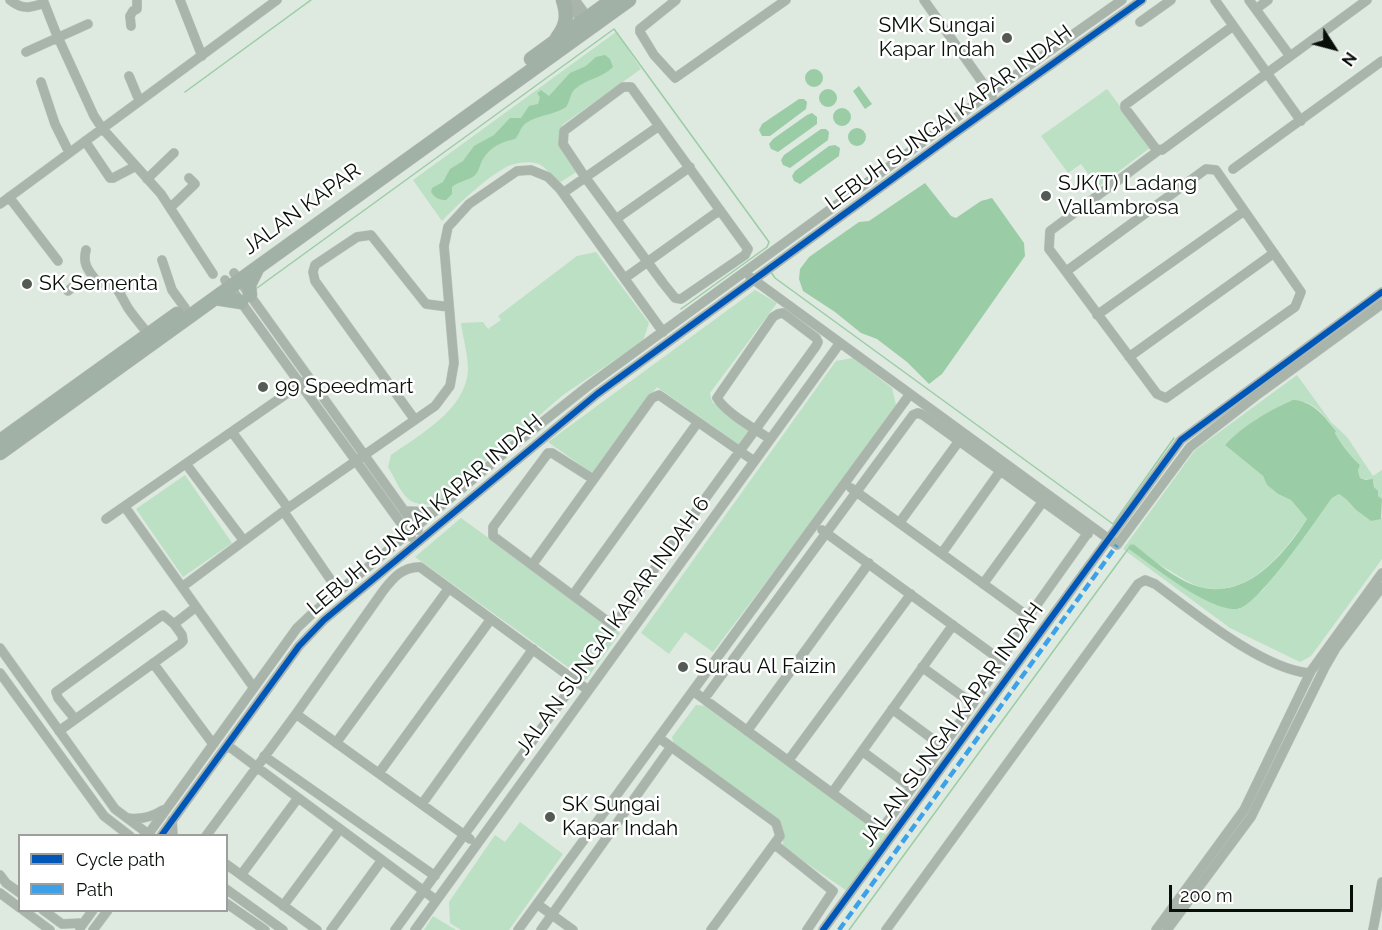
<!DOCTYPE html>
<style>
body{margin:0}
#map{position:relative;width:1382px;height:930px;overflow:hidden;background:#dee9e0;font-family:Raleway,sans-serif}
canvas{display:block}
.legend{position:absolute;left:18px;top:834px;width:210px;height:78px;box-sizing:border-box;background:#fff;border:2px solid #9c9f9d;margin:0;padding:8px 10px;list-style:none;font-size:18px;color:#080f09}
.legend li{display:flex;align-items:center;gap:12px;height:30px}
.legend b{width:30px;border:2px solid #9c9f9d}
.north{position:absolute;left:1304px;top:18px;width:60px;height:60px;-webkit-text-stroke:4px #fff;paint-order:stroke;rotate:126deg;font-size:16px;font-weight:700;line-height:24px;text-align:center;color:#080f09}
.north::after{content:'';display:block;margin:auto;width:21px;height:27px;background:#080f09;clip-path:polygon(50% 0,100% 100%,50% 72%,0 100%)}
.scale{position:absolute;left:1169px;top:885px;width:184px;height:27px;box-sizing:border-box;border:3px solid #080f09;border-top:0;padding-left:8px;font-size:18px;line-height:21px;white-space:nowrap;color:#080f09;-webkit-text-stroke:4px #fff;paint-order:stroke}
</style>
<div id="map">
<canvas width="1382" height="930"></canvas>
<ul class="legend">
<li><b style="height:8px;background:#0057b8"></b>Cycle path</li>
<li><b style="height:8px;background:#3ca1e9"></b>Path</li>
</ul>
<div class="north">N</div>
<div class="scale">200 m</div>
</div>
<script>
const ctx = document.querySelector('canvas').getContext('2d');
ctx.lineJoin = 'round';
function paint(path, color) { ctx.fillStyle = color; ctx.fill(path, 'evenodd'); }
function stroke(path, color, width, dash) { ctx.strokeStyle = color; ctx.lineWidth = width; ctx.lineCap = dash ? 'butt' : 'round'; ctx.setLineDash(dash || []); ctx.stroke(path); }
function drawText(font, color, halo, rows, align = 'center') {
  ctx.font = font + ' Raleway,sans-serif'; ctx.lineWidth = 5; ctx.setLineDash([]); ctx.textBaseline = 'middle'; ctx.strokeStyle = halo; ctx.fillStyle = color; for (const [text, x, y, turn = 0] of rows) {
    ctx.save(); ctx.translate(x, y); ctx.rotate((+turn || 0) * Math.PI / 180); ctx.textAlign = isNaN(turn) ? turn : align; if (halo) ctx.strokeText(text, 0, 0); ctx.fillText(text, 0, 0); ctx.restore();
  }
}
paint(new Path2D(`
 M616 32 641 69 562 125 561 147 578 171 559 183C553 178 546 167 539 164 531 161 519 162 511 165 492 172 457 205 442 221L413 180Z
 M1107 89 1151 147 1098 187 1081 164 1068 173 1041 136Z
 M596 252 649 323 643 341 563 395 436 504C404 508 403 492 388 467L391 455C419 435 466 410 468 370 468 355 463 338 461 323L483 322 488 329 501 320 498 316 577 256Z
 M755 290 777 303 710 393 712 402 750 429 739 445 657 387 593 474 548 442Z
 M853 358 892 388 897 409 713 652 685 632 669 654 641 633 836 361Z
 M1297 375 1331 422 1347 437 1373 476 1382 470V499C1376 495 1374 489 1374 481L1360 478 1358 471 1360 465C1352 458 1339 442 1335 433L1336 431C1329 422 1320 409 1310 404 1289 393 1239 429 1225 445L1263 476 1267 485 1278 494 1291 500 1307 519C1285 551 1250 597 1204 588 1191 585 1179 576 1167 569 1155 562 1142 555 1130 549 1156 571 1204 605 1239 609L1263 590 1332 498 1339 494 1347 500 1356 510 1371 521 1382 518V559L1311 656 1300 662 1230 628 1123 549 1195 450Z
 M185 475 232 543 183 577 136 509Z
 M461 518 620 633 586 680 415 557Z
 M696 705 707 706 888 836 847 891 783 847V832L674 744 672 737Z
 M520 822 563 854 509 930H461L450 923 449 902 495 835 505 842Z
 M433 916 456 930H424Z`), '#bce0c3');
paint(new Path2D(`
 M605 55 610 59 613 67C602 78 586 79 575 89 570 93 570 102 566 107 554 115 538 115 526 123 520 127 520 134 515 139 502 142 491 146 483 159 479 165 480 171 474 176 467 181 459 181 452 187V194L446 200C439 200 435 198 431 192L432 188 443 182 450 169 463 161 474 146 494 135 510 118H521L529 106 538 104 540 97 537 93 541 90 549 96 570 73 586 66 596 57Z
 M805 78a9 9 0 1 1 18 0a9 9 0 1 1-18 0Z
 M859 86 872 104 865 109 853 91Z
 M819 98a9 9 0 1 1 18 0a9 9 0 1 1-18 0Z
 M799 99H804L807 102 806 109 770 136H762L759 130 762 124Z
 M833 117a9 9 0 1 1 18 0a9 9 0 1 1-18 0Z
 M812 113 817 117V124L778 152 771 149 769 144 773 139 807 115Z
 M848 137a9 9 0 1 1 18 0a9 9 0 1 1-18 0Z
 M821 129H826L829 132 828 140 790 168 783 165 781 160 784 155Z
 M835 145 840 148 839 156 800 184 794 181 792 176 795 171 829 146Z
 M925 183 951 216 956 218 981 201 992 198 1024 243 1025 256 942 374 929 384 907 362 877 339 861 333 835 312 803 291 799 279 800 269 809 257 859 222 869 221Z
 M1293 400C1313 401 1324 416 1336 431L1335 433C1340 443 1352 458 1360 465L1358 471 1360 478 1366 480 1373 479 1374 487 1378 491V496L1382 499 1381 519 1371 521 1356 510 1347 500 1339 494 1332 498C1317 518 1258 607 1237 609 1209 611 1152 566 1129 549L1133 544C1154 560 1178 583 1204 588 1250 597 1286 552 1307 519L1291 500 1278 494 1267 485 1263 476 1225 445C1242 426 1270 410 1293 400Z`), '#9acda5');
stroke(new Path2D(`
 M185 92 311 0
 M771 272 775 278 1113 524 1174 438
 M257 288 614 29 769 242 767 247 681 309
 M849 930 1131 545`), '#9acda5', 1.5);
const minor = new Path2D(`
 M10 0C22 10 30 8 44 3
 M43 0 56 33 94 116 102 128 161 194 213 274
 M180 0 202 56
 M567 0 585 26
 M575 0 591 22
 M676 0 640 29V32L654 55 675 78 786 0
 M924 0 992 96
 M1215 0 1301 121
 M1249 0 1290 56
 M1256 9 1268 0
 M1140 22 1171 0
 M131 26 130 16 133 11 137 9V0
 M1233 26 1125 105V108L1156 149 1162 150 1367 0
 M26 52 88 24
 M129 76 139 100
 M41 82 55 124 69 152
 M623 87H631L748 249 745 255 681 299 675 298 663 283 585 177 563 144 564 131Z
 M85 141 110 178H113L136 166
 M1206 169 1216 170 1301 292 1295 307 1166 398 1157 394 1067 273 1068 270Z
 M1233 169 1382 61
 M147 179 174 153
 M563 193 659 126
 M9 197 58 261
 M0 204 277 0
 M171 207 195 184 189 178
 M616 219 690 167
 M86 250C82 265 89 271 98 283
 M162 260 172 290 185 308
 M234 273 418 530
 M1067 273 1049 249 1050 231 1159 150
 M750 277 1117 545 1190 447 1257 395 1382 304
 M625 278 720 210
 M225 280 411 537
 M68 291C75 284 79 283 89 283 119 283 114 284 128 308 134 317 142 326 149 335
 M1097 315 1244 211
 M1129 357 1274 253
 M415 420 315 281 313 272 315 265 357 237 371 235 426 304 449 307
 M232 432 288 508
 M186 464 244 541
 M593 479 552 453H548L493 527V536L614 626C680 532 749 439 816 346L818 342 816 338 783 313 778 314 773 317 717 398C726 413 755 429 770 439
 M851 488 1029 617
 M125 507 254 688
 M404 511 434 512
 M284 512 339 592
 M106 519 305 381
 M900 522 959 441
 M822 530 1002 661
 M942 553 1001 470
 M532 565 652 398 659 395 754 461
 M983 584 1044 500
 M182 587 288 508 435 406 450 386 454 363 444 246 448 227 469 204 517 171 531 170 548 177 560 189 663 332
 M573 595 698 422
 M0 648 115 809 151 836
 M153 663 213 744
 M922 667 973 704
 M0 673 104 816 130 836
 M693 691 877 826H884L961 721 1002 661 1014 637 1092 527
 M704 699 913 415 918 413 923 415 1088 534
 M892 709 942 746
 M296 714 470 839
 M75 719 58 698 56 692 161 616 163 615 174 624
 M59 731 180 644 183 641 182 635 174 624 196 607
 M747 731 869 563
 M659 738 776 823 780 836 711 930
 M336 743 449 588
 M227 745 436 900
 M862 751 912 788
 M264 756 435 876
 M788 761 911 594
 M379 773 491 619
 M832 793 953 625
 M422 804 533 649
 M128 818C141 820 152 817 163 810
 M172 820 173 836
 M147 836 297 628 314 612 520 440 588 386 990 93 1122 0
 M161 836 299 646 324 620 597 394 954 134 1142 0
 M206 836 296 714 383 591C393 578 402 567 420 567L588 690
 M774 844 833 891 807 930
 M226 864 317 930
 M0 875 6 883 20 893
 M241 875 298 798
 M226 889 283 930
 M0 893 20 908
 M226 903 265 930
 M537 904 573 930
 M283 906 340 829
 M23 910 50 930
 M43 910 62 924 83 923
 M80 928 93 910
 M93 930 108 910
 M331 930 382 860
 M395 930 576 681
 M415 930 840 343
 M518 930 910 394
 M541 930 671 747
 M823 930 1181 440 1382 292
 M886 930 1138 584 1145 580 1155 584C1193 612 1261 668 1308 673L1311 671
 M1156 930 1244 810 1311 671 1382 573
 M1167 930 1251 817 1325 667 1336 648 1382 587
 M1373 930 1382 882`);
const highway = new Path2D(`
 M557 38C567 25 568 16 563 0
 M531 59 612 0
 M250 295 249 285 257 269
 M215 298 241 302
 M0 441 177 314
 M0 453 629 0`);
stroke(minor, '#bdc5be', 10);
stroke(highway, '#bdc5be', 15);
stroke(minor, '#a9b4ab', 9);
stroke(highway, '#a2b1a5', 14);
stroke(new Path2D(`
 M839 930 1117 545`), '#3ca1e9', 4.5, [9, 4.5]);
stroke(new Path2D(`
 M161 836 299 646 324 620 597 394 954 134 1142 0
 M823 930 1181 440 1382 292`), '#0057b8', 6);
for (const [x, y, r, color] of [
 [1007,38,6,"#535b54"],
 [1046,196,6,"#535b54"],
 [27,284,6,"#535b54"],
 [263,387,6,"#535b54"],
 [683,667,6,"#535b54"],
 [550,817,6,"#535b54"]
]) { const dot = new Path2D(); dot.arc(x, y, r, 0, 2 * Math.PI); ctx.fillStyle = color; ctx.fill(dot); stroke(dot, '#fff', 2); }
drawText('21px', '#080f09', '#fff', [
 ["SMK Sungai",995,26,"right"],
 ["Kapar Indah",995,50,"right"],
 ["SJK(T) Ladang",1058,184],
 ["Vallambrosa",1058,208],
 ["SK Sementa",39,284],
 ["99 Speedmart",275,387],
 ["Surau Al Faizin",695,667],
 ["SK Sungai",562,805],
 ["Kapar Indah",562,829]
], 'left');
drawText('21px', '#080f09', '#fff', [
 ["LEBUH SUNGAI KAPAR INDAH",949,118,-36],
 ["JALAN KAPAR",302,209,-36],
 ["LEBUH SUNGAI KAPAR INDAH",425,515,-40],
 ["JALAN SUNGAI KAPAR INDAH 6",613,626,-54],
 ["JALAN SUNGAI KAPAR INDAH",952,725,-54]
]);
</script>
